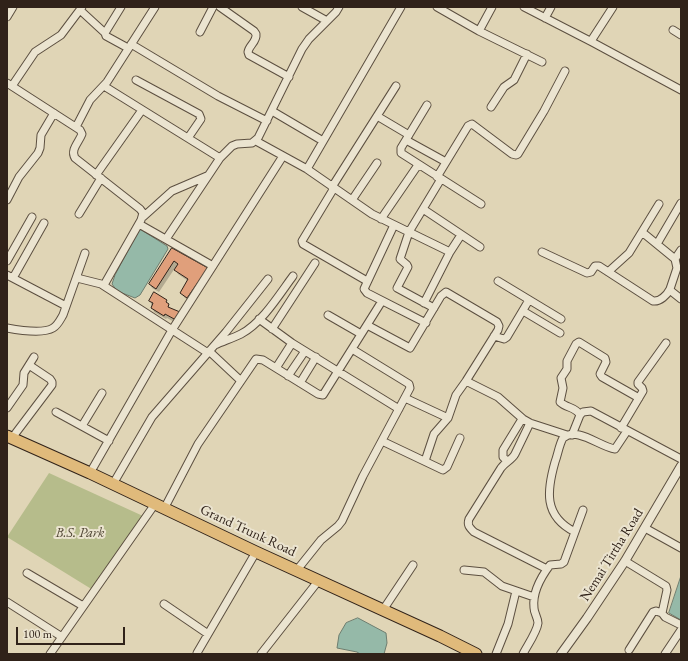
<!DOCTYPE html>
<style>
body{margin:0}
#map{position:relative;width:688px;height:661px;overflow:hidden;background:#e0d5b6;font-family:"EB Garamond",serif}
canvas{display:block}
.frame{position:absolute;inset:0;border:8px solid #302219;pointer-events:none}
.scale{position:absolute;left:16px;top:627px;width:109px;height:18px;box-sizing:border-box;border:2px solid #302219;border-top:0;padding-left:5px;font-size:12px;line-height:14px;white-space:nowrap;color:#302219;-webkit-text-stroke:3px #ebe4d0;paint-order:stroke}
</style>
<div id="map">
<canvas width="688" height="661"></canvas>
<div class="frame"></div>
<div class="scale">100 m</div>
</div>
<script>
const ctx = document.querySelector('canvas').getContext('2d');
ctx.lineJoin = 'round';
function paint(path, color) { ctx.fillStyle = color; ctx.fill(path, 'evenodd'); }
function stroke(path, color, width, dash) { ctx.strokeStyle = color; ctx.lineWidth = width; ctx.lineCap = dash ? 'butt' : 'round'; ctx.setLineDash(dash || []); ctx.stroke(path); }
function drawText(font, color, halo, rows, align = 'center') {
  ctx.font = font + ' "EB Garamond",serif'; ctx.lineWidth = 4; ctx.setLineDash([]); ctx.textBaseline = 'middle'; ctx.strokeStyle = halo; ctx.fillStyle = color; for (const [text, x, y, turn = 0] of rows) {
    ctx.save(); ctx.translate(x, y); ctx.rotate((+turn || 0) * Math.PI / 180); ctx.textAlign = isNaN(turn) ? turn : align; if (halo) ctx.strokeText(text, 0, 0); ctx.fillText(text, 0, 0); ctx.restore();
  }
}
paint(new Path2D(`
 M49 473 143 516 93 590 7 537Z`), '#b6bc8b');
const water = new Path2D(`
 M140 229 167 246 168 249 140 295 135 298 117 291 112 284 115 275Z
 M681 576V620L669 613Z
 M358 618 386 633 387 643 384 654H360L357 652 337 648 339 635 346 623Z`);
paint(water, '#95b9a8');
stroke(water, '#6d7d6f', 1);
paint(new Path2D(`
 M173 249 207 268 190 302 184 297 181 293 188 281 178 274 175 268 159 292 152 288 150 284Z
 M150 301H166L178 324 167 318 166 319 154 312Z`), '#0003');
const building = new Path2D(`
 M172 248 208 268 187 298 180 293 188 279 174 270 178 264 174 261 156 289 149 284Z
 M154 292 167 300 166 302 169 304 168 307 180 312 176 320 165 314 164 316 151 308 153 303 149 301Z`);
paint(building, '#e09f7b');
stroke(building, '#302219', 1);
const minor = new Path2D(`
 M121 7 105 33 106 36 128 48
 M220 7 254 31 256 34C257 42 249 45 248 52L249 55 289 77
 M302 7 327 21
 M437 7 479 31 542 62
 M524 7 592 42 681 90
 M80 10 105 33
 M7 17 13 7
 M545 18 551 7
 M673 30 681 35
 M479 31 492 7
 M200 32 213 7
 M591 41 613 7
 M131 44 218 96 267 121
 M136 80 199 114 201 119 188 138
 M7 83 80 130 82 134C79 142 70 150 75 158L140 209 143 213 141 220 104 285
 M12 86 35 52 61 35 82 7
 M104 86 220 158
 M427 105 401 148V153L481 204
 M491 107 504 87 514 80 527 54
 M272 111 323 141
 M377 116 409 135
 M76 127 90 100 107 82 155 7
 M406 140 446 162
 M256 141 307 169 372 214 450 252
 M307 169 401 7
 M96 175 142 110
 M437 177 468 126 472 124 512 154 516 155 518 154 544 111 565 71
 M332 187 396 86
 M334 188 302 241 303 244 367 281
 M7 200 19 177 38 153 40 148 41 135 54 113
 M352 200 377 163
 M423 209 480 247
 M79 214 101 178
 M143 217 172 191 207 176
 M381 219 418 165
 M139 224 213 266
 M394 225 364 289 367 293 371 295 426 323
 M642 232 675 259 677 268 670 289 671 291 681 299
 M166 239 220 158 232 146 237 144 252 143 258 138 302 49 309 39 336 12 339 7
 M657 244 681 203
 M542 252 587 273 591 272 595 266H599L653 301C660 302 667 295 670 289
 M675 259 681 250
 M7 261 32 217
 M608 272 629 253 659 204
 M7 275 66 306
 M13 278 44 223
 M77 278 101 284 208 353
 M498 281 561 319
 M424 303 450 252 461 235
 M434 308 397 288 408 267 407 265 400 259 409 232 441 179
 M523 311 560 333
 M328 315 361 334
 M259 319 292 343 399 409
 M367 325 410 348 441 296 446 292 497 322 499 326 498 330 466 381 456 395 448 418 434 434 425 461
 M7 328C18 330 43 334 53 328 58 325 60 320 63 315L85 253
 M272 329 315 263
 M494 336 504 339 507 337 529 300
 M215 345C224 341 233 338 241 334 262 323 279 295 293 276
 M209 351 241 381
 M276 368 292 343
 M288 376 305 351
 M466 381 498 397 523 419 530 423 567 435
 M300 383 316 357
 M405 398 448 418
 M7 408 23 385 24 373 34 357
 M56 412 109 441
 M580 415 583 412 591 411 681 459
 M530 423 515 454C512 460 505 462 501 468L469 519C467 525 469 527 474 532L547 569
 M82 426 102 393
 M621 428 643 391 642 388 638 384V382L666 343
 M572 435 580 415C576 407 566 408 560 402L563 388 561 378 567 369V361L576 344 579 342 605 358 606 362 600 374 602 377 639 398
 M12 438 52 385V382L50 379 29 365
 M382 441 443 470 447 467 460 438
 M507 461 503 457V450L522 419
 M90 473 172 330 283 156
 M113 484 152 417 226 332 268 279
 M164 509 198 444 256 359 263 360 318 394 323 395 382 301
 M645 528 681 548
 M575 532C543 516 547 490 555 462 558 454 559 445 563 438 577 426 600 447 615 449L627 431
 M625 561 666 586 667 590 662 613 665 617 681 625
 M297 570 321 540 338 526 342 521 363 476 410 388 409 384 352 349
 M464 570 484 572 502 586 534 597
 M27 573 83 606
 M7 602 62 637
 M164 604 208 634
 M383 610 413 565
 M629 650 653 612 656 611 662 613
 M197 653 256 552
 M50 654 155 504
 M261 654 319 580
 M496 654 508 624 516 591
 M523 654C527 646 537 632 538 623 538 618 534 613 534 608 532 592 541 577 550 565L561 564 564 562 583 510
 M665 654 681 630`);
const tertiary = new Path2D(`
 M561 654 587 618 625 561 681 466`);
const primary = new Path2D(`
 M7 436 90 473 256 552 440 636 476 654`);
stroke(minor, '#5c4f40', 9);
stroke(tertiary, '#5c4f40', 10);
stroke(primary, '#302219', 13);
stroke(minor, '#ebe4d0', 7);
stroke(tertiary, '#ebe4d0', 8);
stroke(primary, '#e0ba7b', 11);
drawText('14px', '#302219', '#ebe4d0', [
 ["Grand Trunk Road",248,531,25],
 ["Nemai Tirtha Road",612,555,-58]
]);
drawText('italic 14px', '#524836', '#ebe4d0', [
 ["B.S. Park",80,533]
]);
</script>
